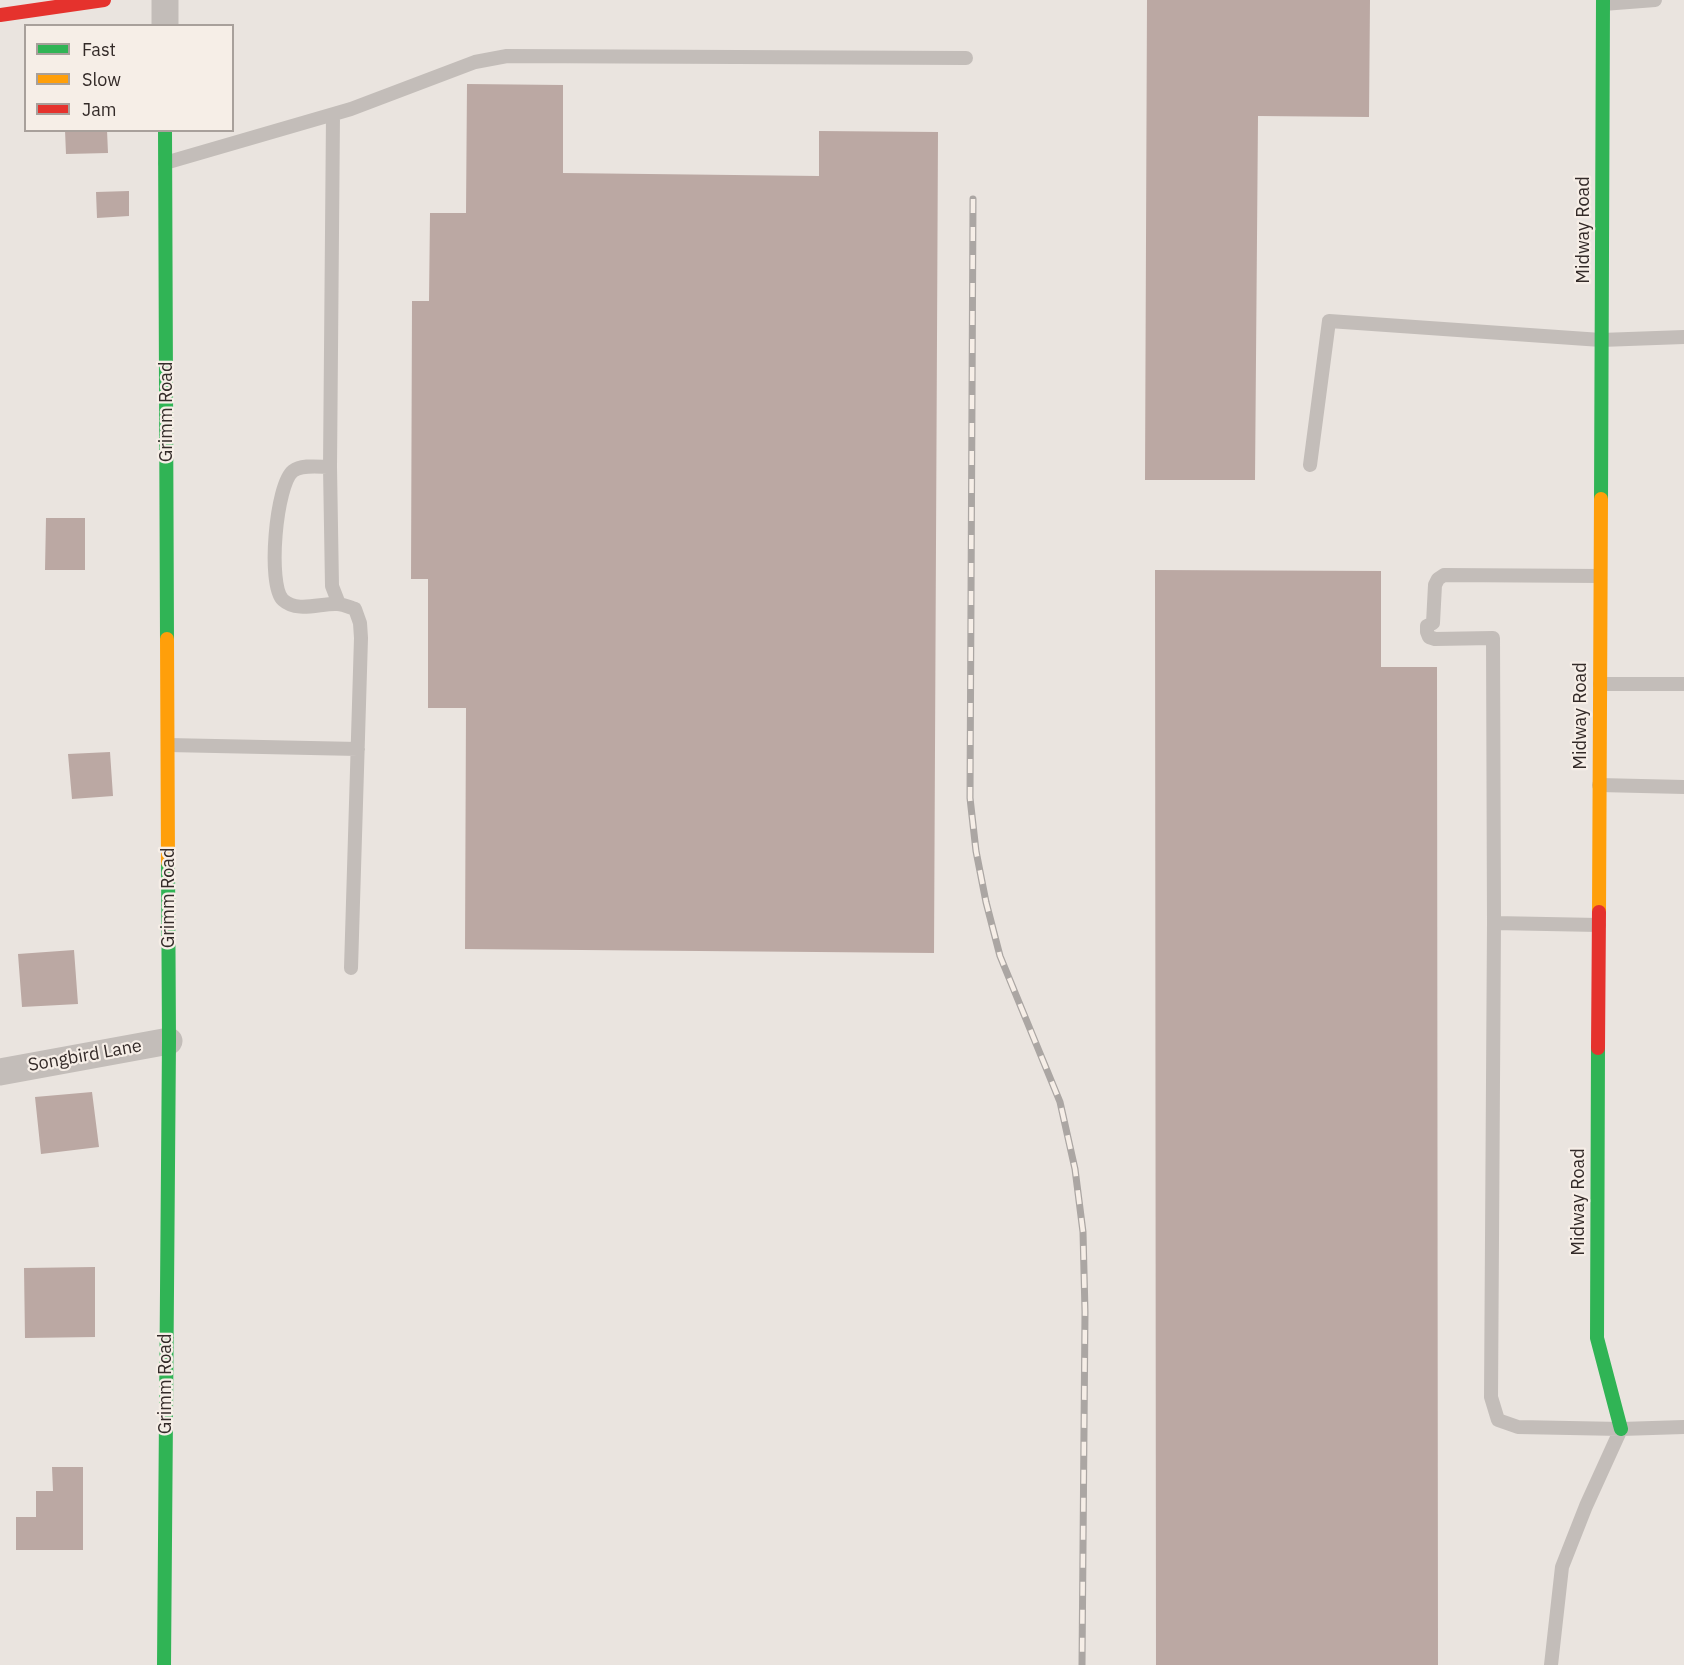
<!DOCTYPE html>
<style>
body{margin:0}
#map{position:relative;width:1684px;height:1665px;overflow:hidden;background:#eae4df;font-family:"IBM Plex Sans",sans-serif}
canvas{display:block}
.legend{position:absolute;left:24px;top:24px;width:210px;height:108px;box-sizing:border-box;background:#f6eee7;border:2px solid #a8a09b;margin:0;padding:8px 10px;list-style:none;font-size:18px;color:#332a28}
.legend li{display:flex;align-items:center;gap:12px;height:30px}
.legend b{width:30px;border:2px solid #a8a09b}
</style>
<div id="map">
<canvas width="1684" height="1665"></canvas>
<ul class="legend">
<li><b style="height:8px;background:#30b455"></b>Fast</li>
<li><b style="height:8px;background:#ff9f0a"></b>Slow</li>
<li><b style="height:8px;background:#e5322d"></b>Jam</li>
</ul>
</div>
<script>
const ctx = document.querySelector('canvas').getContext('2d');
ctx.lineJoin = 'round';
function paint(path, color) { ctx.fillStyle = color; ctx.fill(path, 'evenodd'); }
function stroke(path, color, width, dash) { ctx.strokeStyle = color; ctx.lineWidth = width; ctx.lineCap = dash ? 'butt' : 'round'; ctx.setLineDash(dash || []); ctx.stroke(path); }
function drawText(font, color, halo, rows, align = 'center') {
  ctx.font = font + ' "IBM Plex Sans",sans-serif'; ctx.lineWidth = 4.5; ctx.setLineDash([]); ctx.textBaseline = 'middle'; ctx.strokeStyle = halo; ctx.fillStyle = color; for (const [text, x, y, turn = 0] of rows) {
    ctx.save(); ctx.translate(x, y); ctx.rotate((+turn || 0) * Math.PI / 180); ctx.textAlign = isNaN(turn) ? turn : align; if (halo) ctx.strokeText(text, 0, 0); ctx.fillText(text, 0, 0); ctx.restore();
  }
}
paint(new Path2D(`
 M1147 0H1370L1369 117 1258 116 1255 480H1145Z
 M467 84 563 85V173L819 176V131L938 132 934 953 465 949 466 708H428V579H411L412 301H429L430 213H466Z
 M65 130H107L108 153 66 154Z
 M129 191V216L97 218 96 192Z
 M46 518H85V570H45Z
 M1155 570 1381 571V667H1437L1438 1665H1156Z
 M110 752 113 796 72 799 68 754Z
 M74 950 78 1004 22 1007 18 954Z
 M92 1092 99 1147 41 1154 35 1097Z
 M95 1267V1337L25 1338 24 1268Z
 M52 1467H83V1550H16V1517H36V1491H53Z`), '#bba8a3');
stroke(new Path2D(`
 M1603 4 1655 0
 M333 115 330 467 332 586 339 604
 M165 163 351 109 475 62 507 56 966 58
 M1310 465 1329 321 1601 340 1684 337
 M330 467C320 467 302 464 293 471 276 484 267 585 283 600 297 613 321 603 337 604 343 604 349 607 355 609L360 623 361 638 351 968
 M1600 684H1684
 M168 745 358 749
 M1599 785 1684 787
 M1494 923 1491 1397 1498 1420 1518 1427 1621 1429 1684 1427
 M1599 925 1494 923 1493 638 1435 639 1429 637 1427 632V626L1433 623 1435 585 1438 579 1444 575 1600 576
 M1551 1665 1562 1567 1586 1506 1621 1429`), '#c3bdb9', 14);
stroke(new Path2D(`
 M165 0V26
 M0 1072 169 1041`), '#c3bdb9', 27);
stroke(new Path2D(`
 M165 130 167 639
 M1601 499 1603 0
 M1598 1048 1597 1338 1621 1429
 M164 1665 169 1041 168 862`), '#30b455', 14);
stroke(new Path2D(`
 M167 639 168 862
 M1599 912 1601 499`), '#ff9f0a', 14);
stroke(new Path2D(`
 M0 15 104 0
 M1598 1048 1599 912`), '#e5322d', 14);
const rail = new Path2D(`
 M973 199 970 798 976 851 986 902 1000 956 1060 1102 1075 1169 1083 1232 1085 1312 1082 1665`);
stroke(rail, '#aba6a3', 7);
stroke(rail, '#f6eee7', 4.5, [14]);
drawText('18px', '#332a28', '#f6eee7', [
 ["Midway Road",1584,230,-90],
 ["Grimm Road",167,412,-90],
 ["Midway Road",1581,716,-90],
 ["Grimm Road",169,898,-90],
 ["Songbird Lane",85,1056,-10],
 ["Midway Road",1579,1202,-90],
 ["Grimm Road",166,1384,-90]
]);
</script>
